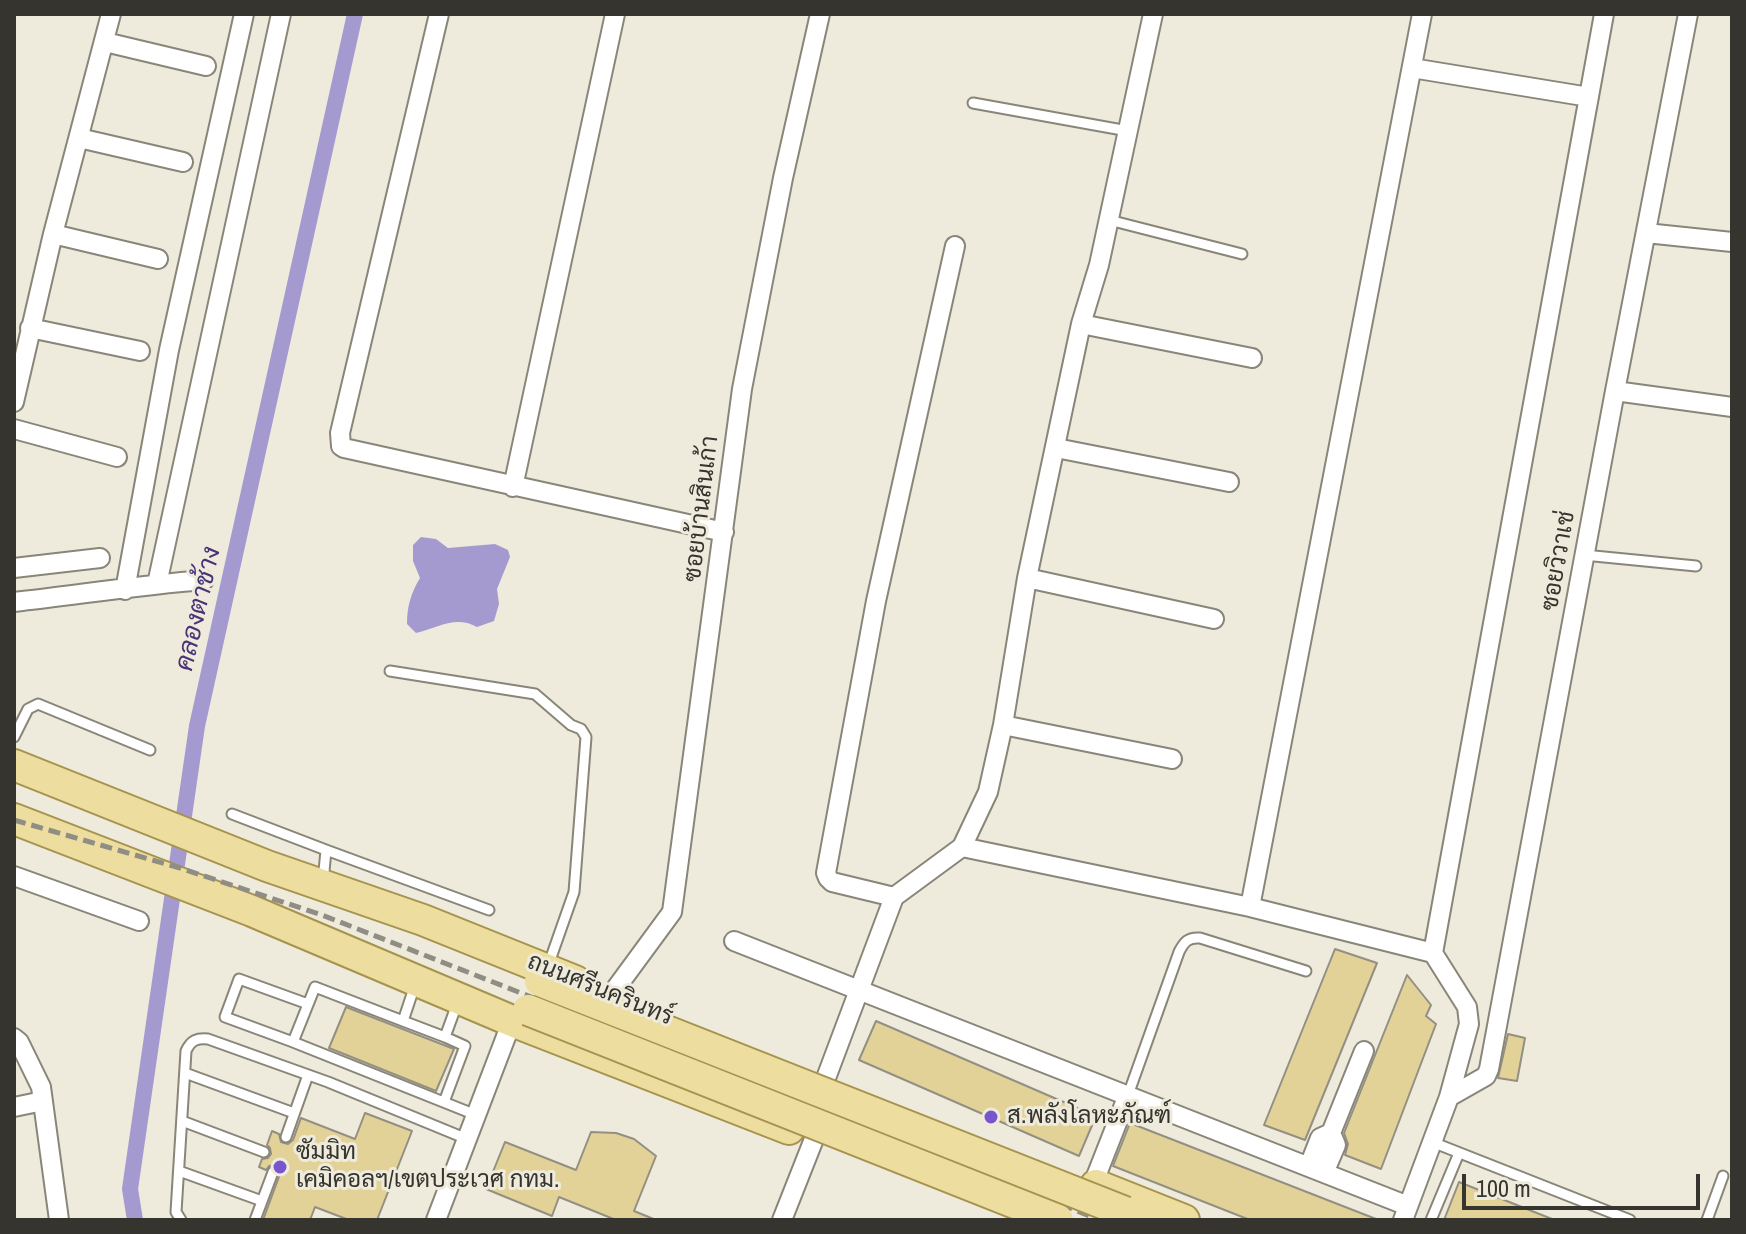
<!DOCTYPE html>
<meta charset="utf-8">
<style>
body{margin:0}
#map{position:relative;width:1746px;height:1234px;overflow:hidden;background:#eeebdc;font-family:"Archivo Narrow",sans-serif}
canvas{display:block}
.frame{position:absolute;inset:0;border:16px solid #35342e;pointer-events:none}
.scale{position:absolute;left:1462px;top:1174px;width:238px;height:36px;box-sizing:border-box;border:4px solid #35342e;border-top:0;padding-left:10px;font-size:24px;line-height:28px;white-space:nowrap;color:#35342e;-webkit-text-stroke:6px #eeebdc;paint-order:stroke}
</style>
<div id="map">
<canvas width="1746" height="1234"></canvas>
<div class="frame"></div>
<div class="scale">100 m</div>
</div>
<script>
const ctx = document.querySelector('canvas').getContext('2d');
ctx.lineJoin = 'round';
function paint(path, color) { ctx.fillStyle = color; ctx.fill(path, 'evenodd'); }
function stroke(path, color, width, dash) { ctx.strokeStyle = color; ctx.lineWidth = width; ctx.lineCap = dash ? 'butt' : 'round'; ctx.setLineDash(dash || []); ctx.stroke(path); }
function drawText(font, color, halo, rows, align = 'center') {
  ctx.font = font + ' "Archivo Narrow",Sarabun,sans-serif'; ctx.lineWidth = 6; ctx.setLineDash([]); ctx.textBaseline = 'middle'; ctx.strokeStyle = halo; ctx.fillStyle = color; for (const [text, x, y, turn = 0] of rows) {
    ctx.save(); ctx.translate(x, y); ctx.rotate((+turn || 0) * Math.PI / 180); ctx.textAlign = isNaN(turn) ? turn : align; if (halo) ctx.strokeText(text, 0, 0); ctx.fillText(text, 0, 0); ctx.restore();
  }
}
paint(new Path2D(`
 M421 537 436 539 448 548 495 544 508 550 510 557 497 589 499 604 494 621 477 627C455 615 438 628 416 633L407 624C407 606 411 593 420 578L413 561V545Z`), '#a59ad0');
stroke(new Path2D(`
 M135 1220 130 1189 197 726 355 14`), '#a59ad0', 16);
const building = new Path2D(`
 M1335 949 1377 963 1305 1140 1264 1125Z
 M1407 975 1431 1005 1426 1016 1436 1024 1381 1169 1345 1155 1348 1144 1344 1133Z
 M346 1007 454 1049 436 1091 329 1048Z
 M876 1021 1096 1116 1079 1156 859 1060Z
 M1508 1034 1525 1038 1517 1081 1498 1078Z
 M365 1113 412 1131 377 1220H349L315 1207 310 1220H263L280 1174 279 1168 275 1165 269 1166 266 1170 259 1167 262 1159 268 1158 271 1154 270 1148 267 1145 272 1131 279 1134 281 1142 288 1144 293 1140 301 1118 355 1139Z
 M1130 1123 1376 1219 1375 1220H1250L1113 1166Z
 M591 1132 616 1133 634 1139 656 1156 634 1211 656 1220H616L559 1197 552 1216 486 1189 505 1142 576 1170Z
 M1459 1182 1552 1219V1220H1444Z`);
paint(building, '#e3d298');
stroke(building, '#939083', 2);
const lane = new Path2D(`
 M973 103 1128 131
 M1109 220 1242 254
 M1584 555 1696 566
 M390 671 535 694 571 725 581 729 586 737 574 892 548 966
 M14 737 28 709 38 704 150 750
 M232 814 326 850 323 882
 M326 850 489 910
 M415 985 403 1021 315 987 293 1042 476 1115
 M403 1021 445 1037
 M293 1042 225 1017 239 979 308 1004
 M185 1073 294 1113
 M1128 1095 1179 952C1184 942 1188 937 1200 938L1306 971
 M444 1102 465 1046 445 1037 457 1004
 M182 1121 264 1152
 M286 1137 308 1075
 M1432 1142 1630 1220
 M179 1171 262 1201
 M181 1220 176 1212 186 1051C191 1040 197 1038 208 1039L328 1082 467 1139
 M255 1220 273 1172
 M1431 1220 1459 1153
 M1707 1220 1723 1176`);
const street = new Path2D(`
 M439 14 340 433 341 446 344 448 724 532
 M105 42 206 66
 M1412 68 1589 97
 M79 138 183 162
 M1646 233 1732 242
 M53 234 158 259
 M1081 324 1252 358
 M30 328 140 351
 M1615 391 1732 407
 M14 402 53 234 111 14
 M14 429 117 457
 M1056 448 1229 482
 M513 487 615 14
 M14 568 100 558
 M1027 578 1214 619
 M157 584 281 14
 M125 590 169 350 244 14
 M14 602C77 595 140 585 204 580
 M1003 725 1172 759
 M962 847 1250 907 1433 953 1467 1007 1469 1024 1449 1097 1403 1220
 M14 876 139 921
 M894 897 832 882 828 878 826 873 876 601 955 246
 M1250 907 1422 14
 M734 941 1408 1206
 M1433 953 1604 14
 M611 995 672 912 742 389 783 178 820 14
 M14 1038 19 1042 41 1087 59 1220
 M1449 1097 1486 1076 1489 1069 1615 391 1688 14
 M14 1107 43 1101
 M1309 1166 1320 1138 1331 1133
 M1324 1173 1336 1145 1331 1133 1364 1051
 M1093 1184 1128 1095
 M436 1220 512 1021
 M782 1220 814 1139 826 1078 894 897 962 847 988 792 1003 725 1027 578 1081 324 1099 265 1153 14`);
const primary = new Path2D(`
 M14 765 267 866 423 920 575 981
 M14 819 252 911 512 1021 789 1129
 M1096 1185 1184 1220`);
stroke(lane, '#898578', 13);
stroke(street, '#898578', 22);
stroke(primary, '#a5934e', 34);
stroke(lane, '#fff', 9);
stroke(street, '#fff', 18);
stroke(primary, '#eddd9f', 30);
stroke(new Path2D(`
 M14 820 180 868 322 915 1100 1220`), '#908e84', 5, [12, 6]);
const primaryBridge = new Path2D(`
 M540 981 1125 1212
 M528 1010 1058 1220`);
stroke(primaryBridge, '#a5934e', 34, []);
stroke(primaryBridge, '#eddd9f', 30);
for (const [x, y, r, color] of [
 [991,1117,8,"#7a54cd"],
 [280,1167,8,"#7a54cd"]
]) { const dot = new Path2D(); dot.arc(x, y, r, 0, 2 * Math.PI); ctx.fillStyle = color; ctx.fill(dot); stroke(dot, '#eeebdc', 3); }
drawText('24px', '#35342e', '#eeebdc', [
 ["ซอยบ้านสินเก้า",702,509,-83],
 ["ซอยวิวาเช่",1559,561,-80],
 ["ถนนศรีนครินทร์",600,990,22]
]);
drawText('24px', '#35342e', '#eeebdc', [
 ["ส.พลังโลหะภัณฑ์",1007,1117],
 ["ซัมมิท",296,1153],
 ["เคมิคอลฯ/เขตประเวศ กทม.",296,1181]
], 'left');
drawText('italic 26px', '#473476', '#eeebdc', [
 ["คลองตาช้าง",199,609,-77]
]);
</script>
